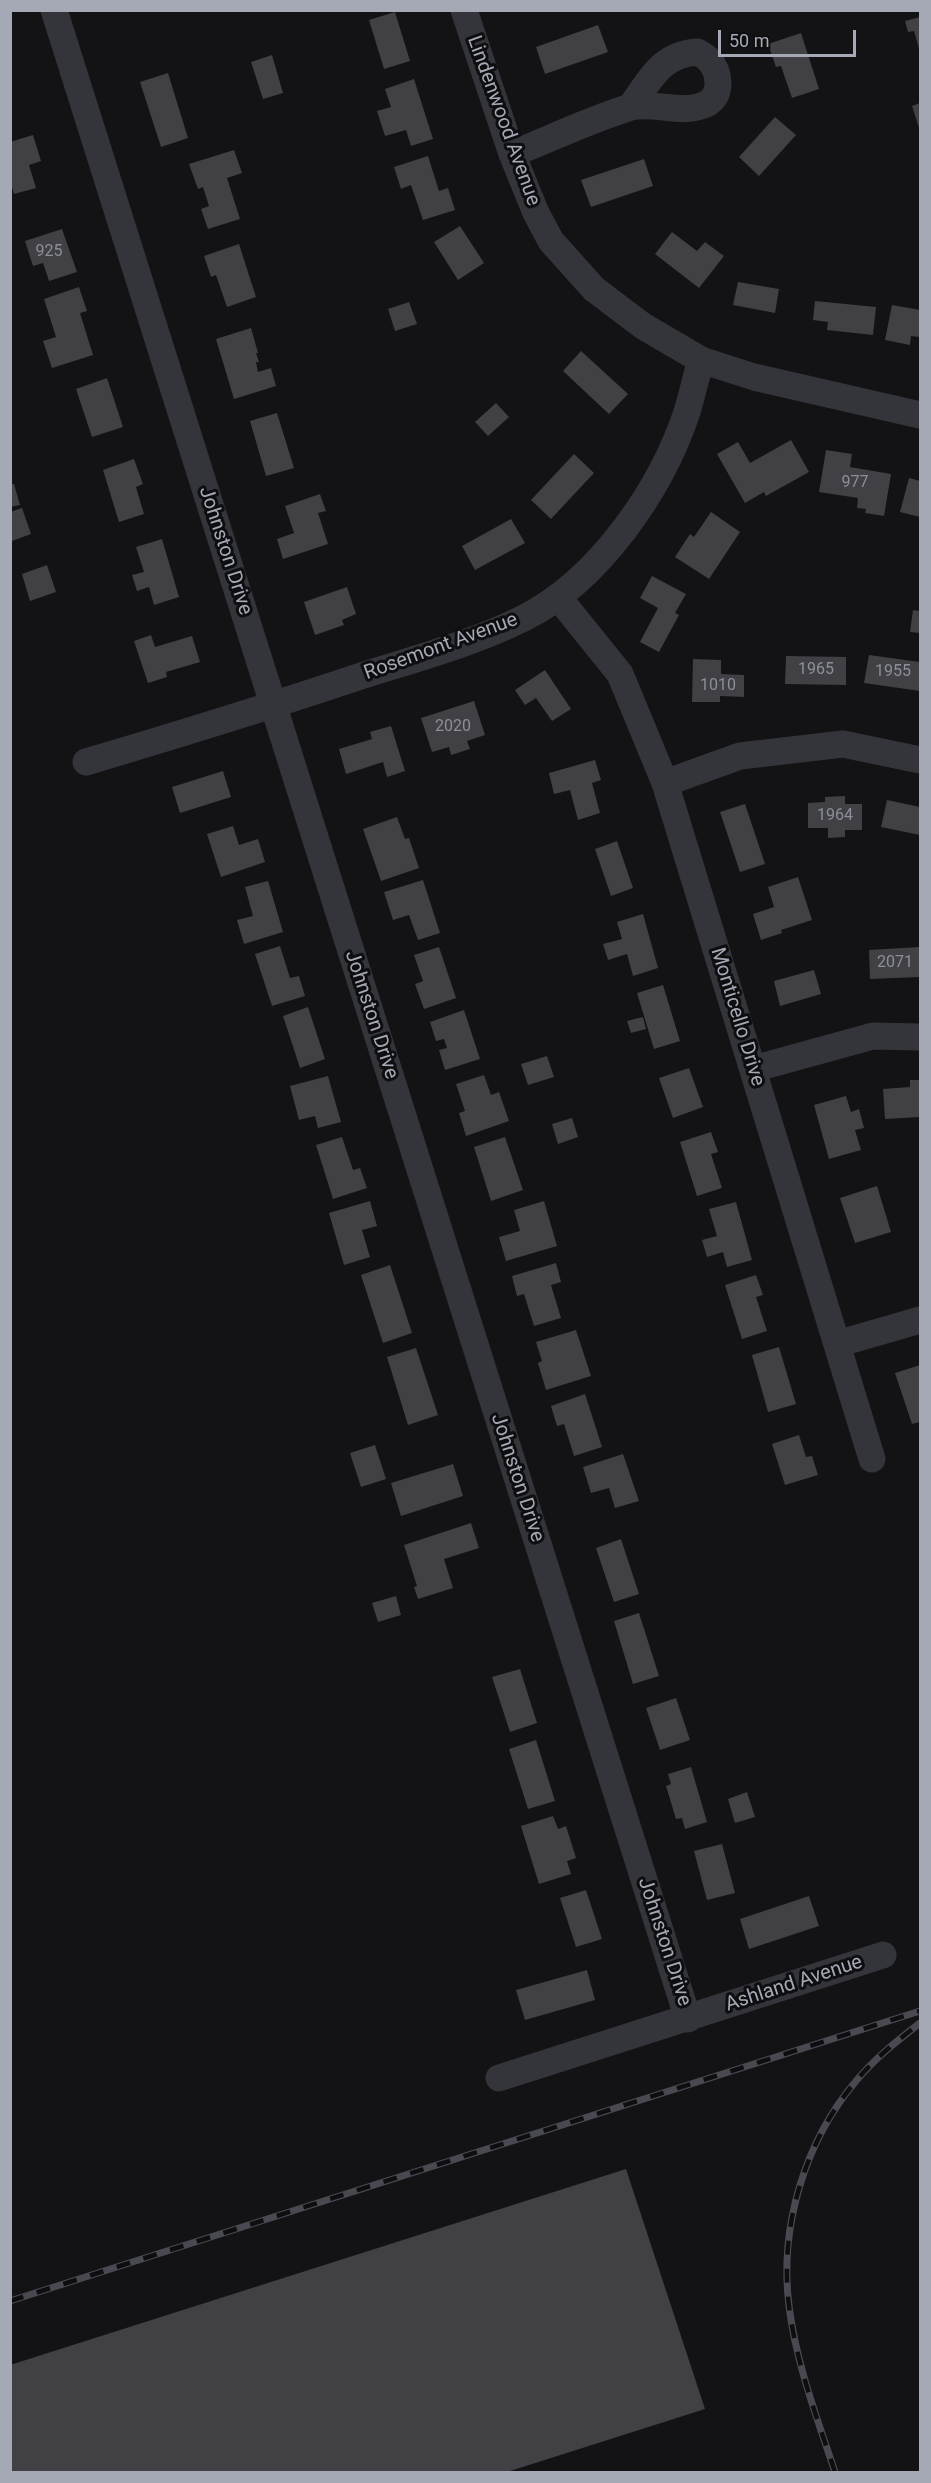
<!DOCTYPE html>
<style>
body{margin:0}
#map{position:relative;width:931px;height:2483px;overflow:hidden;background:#131315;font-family:Roboto,sans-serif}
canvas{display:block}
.frame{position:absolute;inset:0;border:12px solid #a5a9b5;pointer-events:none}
.scale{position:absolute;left:718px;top:30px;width:138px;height:27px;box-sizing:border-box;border:3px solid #a5a9b5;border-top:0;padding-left:8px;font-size:18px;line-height:21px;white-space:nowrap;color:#a5a9b5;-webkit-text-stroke:4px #0e0e10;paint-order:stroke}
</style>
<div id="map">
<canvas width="931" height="2483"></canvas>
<div class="frame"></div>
<div class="scale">50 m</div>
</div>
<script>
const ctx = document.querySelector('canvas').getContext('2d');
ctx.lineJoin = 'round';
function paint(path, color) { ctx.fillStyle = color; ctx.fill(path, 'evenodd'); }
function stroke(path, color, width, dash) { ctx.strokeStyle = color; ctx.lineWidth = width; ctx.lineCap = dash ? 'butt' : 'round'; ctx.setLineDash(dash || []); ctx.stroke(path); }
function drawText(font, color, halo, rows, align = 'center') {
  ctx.font = font + ' Roboto,sans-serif'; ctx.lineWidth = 6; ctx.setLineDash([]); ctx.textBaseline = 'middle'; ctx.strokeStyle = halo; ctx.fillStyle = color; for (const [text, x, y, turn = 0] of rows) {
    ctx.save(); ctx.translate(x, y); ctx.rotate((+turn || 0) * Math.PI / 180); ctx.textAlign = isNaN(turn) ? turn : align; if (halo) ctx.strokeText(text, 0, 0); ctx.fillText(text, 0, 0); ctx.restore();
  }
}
paint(new Path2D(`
 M395 12 410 61 384 69 369 20Z
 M920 17V52L914 31 908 32 905 21Z
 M598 25 608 52 545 74 536 47Z
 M801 33 819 89 792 98 781 66 776 67 768 44Z
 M272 55 283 93 263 99 251 62Z
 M168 73 188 138 161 147 140 82Z
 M414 79 433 139 411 146 406 130 385 136 377 111 391 107 385 89Z
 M920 103V131L912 106Z
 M775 117 796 135 759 176 739 157Z
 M33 135 41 161 29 165 36 188 14 194 10 181V142Z
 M234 150 242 173 227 178 240 219 208 229 201 209 209 206 203 187 198 189 189 164Z
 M428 156 439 191 448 188 455 210 423 220 411 185 401 189 394 167Z
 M644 159 653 186 591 207 581 180Z
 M460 226 484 263 458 280 434 242Z
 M62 229 77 272 49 281 43 263 33 266 25 241Z
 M672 232 697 251 705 242 724 256 699 288 655 254Z
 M239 244 256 297 227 307 216 275 211 277 204 256Z
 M738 282 779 289 775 313 733 305Z
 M79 287 87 311 80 313 93 355 52 368 43 341 56 337 44 299Z
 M815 301 876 307 873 335 827 330 828 322 813 320Z
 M409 302 417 324 395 331 388 309Z
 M892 305 920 310V337L911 336 910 345 885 340Z
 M251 328 258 353H256L259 362H256L258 372 271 368 276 386 234 399 216 339Z
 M581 351 628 394 609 414 563 371Z
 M107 378 123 427 92 437 76 389Z
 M496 403 509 417 488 436 475 422Z
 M277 413 294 468 266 476 250 421Z
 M791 440 809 472 766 496 764 492 745 503 717 454 738 442 750 463Z
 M826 450 852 454 850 467 891 474 884 516 865 513 866 509 857 508 858 498 819 492Z
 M574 454 594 473 551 519 531 500Z
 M134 459 143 484 136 487 144 514 119 522 103 470Z
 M909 478 920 481V517L900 512Z
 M10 484H14L20 505 10 507Z
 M320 494 326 511 318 513 328 544 283 559 277 539 294 533 285 506Z
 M22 508 31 534 12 541 10 512Z
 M711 512 740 532 709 579 675 557 690 534 694 537Z
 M511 519 525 543 475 570 462 546Z
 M162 539 179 597 154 605 149 587 137 591 132 575 144 572 136 547Z
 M47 565 56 592 30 601 22 574Z
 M652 576 686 594 675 613 679 615 659 652 640 642 658 608 640 598Z
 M347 587 356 614 342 620 344 625 315 635 304 602Z
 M913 610 920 611V633L910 632Z
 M151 635 155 647 192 636 200 662 166 672 167 677 148 683 134 641Z
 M869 655 920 662V691L864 683Z
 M786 656 846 657V685L785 684Z
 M693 659 721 660V674L744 675V697L720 696V702H692Z
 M545 670 571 709 552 721 536 698 525 705 515 690Z
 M474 701 485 735 467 741 470 749 451 755 449 747 432 752 421 718Z
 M391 726 405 771 387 777 383 762 346 774 339 749 372 739 370 732Z
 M595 760 601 780 592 783 600 813 578 820 570 790 554 794 549 773Z
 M223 771 231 797 180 813 172 787Z
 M845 796V804H862V830H845V837L828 838V828H808V803L825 802V797Z
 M887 800 920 807V835L881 827Z
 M745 804 765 864 740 872 720 812Z
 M397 817 405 839 409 838 419 868 381 881 363 829Z
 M233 826 239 845 258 839 265 862 221 877 207 834Z
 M617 841 633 888 611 896 595 849Z
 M798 877 812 920 781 930 782 933 761 940 753 914 774 907 768 887Z
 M423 880 440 933 418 940 409 915 393 920 384 892Z
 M268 881 283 932 244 944 237 920 253 916 245 887Z
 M643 914 658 968 633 976 627 954 608 960 603 944 622 939 617 922Z
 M280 946 290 978 299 976 305 996 272 1006 255 954Z
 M439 947 456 998 424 1009 415 984 423 981 414 955Z
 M920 947V977L870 979 869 950Z
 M814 970 821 994 780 1006 774 981Z
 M663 985 680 1041 654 1049 637 993Z
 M308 1007 325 1059 300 1068 283 1016Z
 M464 1010 480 1059 445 1070 439 1050 447 1048 444 1039 436 1041 430 1022Z
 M643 1017 646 1029 631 1033 627 1021Z
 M547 1056 554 1077 528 1085 521 1064Z
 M689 1068 703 1107 673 1118 659 1078Z
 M484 1075 491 1095 499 1092 509 1121 466 1136 459 1113 465 1111 456 1084Z
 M328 1076 341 1122 318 1128 315 1116 299 1120 290 1086Z
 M910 1080H920V1117L885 1119 883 1089 910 1087Z
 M846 1096 851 1112 859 1109 864 1128 855 1130 861 1150 829 1159 814 1105Z
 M572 1118 578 1137 558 1144 552 1124Z
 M711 1132 718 1152 711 1154 722 1188 697 1196 680 1142Z
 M342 1137 353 1170 360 1168 367 1188 333 1199 316 1145Z
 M505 1137 523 1190 491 1201 474 1147Z
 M877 1186 891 1232 855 1243 840 1198Z
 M370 1201 377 1226 362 1230 370 1257 344 1265 329 1213Z
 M544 1201 557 1246 506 1261 499 1237 520 1231 514 1210Z
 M736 1202 752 1260 727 1267 723 1252 707 1257 702 1240 717 1236 709 1209Z
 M556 1263 561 1282 551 1285 561 1318 534 1326 524 1294 517 1296 512 1276Z
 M390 1265 412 1333 383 1343 361 1275Z
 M756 1275 763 1295 756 1297 767 1331 742 1339 725 1285Z
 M576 1330 591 1376 546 1390 538 1363 542 1361 536 1342Z
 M779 1347 796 1404 768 1412 752 1355Z
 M416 1348 438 1415 408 1425 387 1357Z
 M920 1365V1422L912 1424 895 1373Z
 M585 1394 602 1447 574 1456 564 1424 557 1426 551 1406Z
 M799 1435 806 1457 812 1456 818 1475 785 1485 772 1444Z
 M375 1445 386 1479 361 1487 350 1453Z
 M623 1454 639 1501 615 1508 609 1488 591 1493 583 1467Z
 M453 1464 463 1496 401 1516 391 1483Z
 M471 1523 479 1548 444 1559 453 1588 418 1599 414 1587 417 1586 404 1545Z
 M621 1539 639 1594 614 1602 596 1548Z
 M396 1596 401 1615 378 1622 372 1603Z
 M639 1613 659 1676 633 1684 614 1621Z
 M520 1669 537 1723 510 1732 492 1677Z
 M676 1698 690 1740 660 1750 646 1708Z
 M536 1740 555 1801 528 1809 509 1749Z
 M691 1767 707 1822 685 1829 682 1818 676 1819 666 1786 671 1784 668 1774Z
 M747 1792 755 1817 735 1823 728 1799Z
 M553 1816 558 1829 566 1826 576 1858 567 1861 571 1874 539 1884 521 1826Z
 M722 1844 735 1893 707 1900 694 1851Z
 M586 1890 602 1939 576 1947 560 1898Z
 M809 1896 819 1926 749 1949 740 1919Z
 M587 1970 595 2000 525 2020 516 1990Z
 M626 2169 705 2409 507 2472H10V2365Z`), '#404045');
stroke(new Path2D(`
 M54 10 688 2019
 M464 10 512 154 536 213 551 241 594 289 643 326 701 360 754 377 920 415
 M512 154C550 139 589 120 628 108 652 100 682 116 706 104 723 96 720 72 709 60 707 57 702 55 698 52 661 54 651 79 631 106
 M558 597 620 674 665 783 872 1459
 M86 762C177 735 268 707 358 677 414 659 472 644 524 618 599 580 661 490 687 412 692 395 696 377 701 360
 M665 783 740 756 843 744 920 760
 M753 1069 873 1036 920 1037
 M837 1344 920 1320
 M499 2078 883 1955`), '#34353a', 27);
const rail = new Path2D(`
 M10 2301 920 2011
 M835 2472C817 2418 796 2363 789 2306 779 2227 805 2141 856 2081 875 2058 897 2041 920 2023`);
stroke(rail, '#494a51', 7);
stroke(rail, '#0e0e10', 4.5, [14]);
drawText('16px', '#8c8f99', null, [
 ["925",49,252],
 ["977",855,483],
 ["1965",816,670],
 ["1955",893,672],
 ["1010",718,686],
 ["2020",453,727],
 ["1964",835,816],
 ["2071",895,963]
]);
drawText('20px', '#a5a9b5', '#0e0e10', [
 ["Lindenwood Avenue",503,121,70],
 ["Johnston Drive",225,551,72],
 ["Rosemont Avenue",441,647,-20],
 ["Johnston Drive",371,1015,72],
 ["Monticello Drive",737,1017,73],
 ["Johnston Drive",517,1478,72],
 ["Johnston Drive",664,1942,72],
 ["Ashland Avenue",794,1984,-18]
]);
</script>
